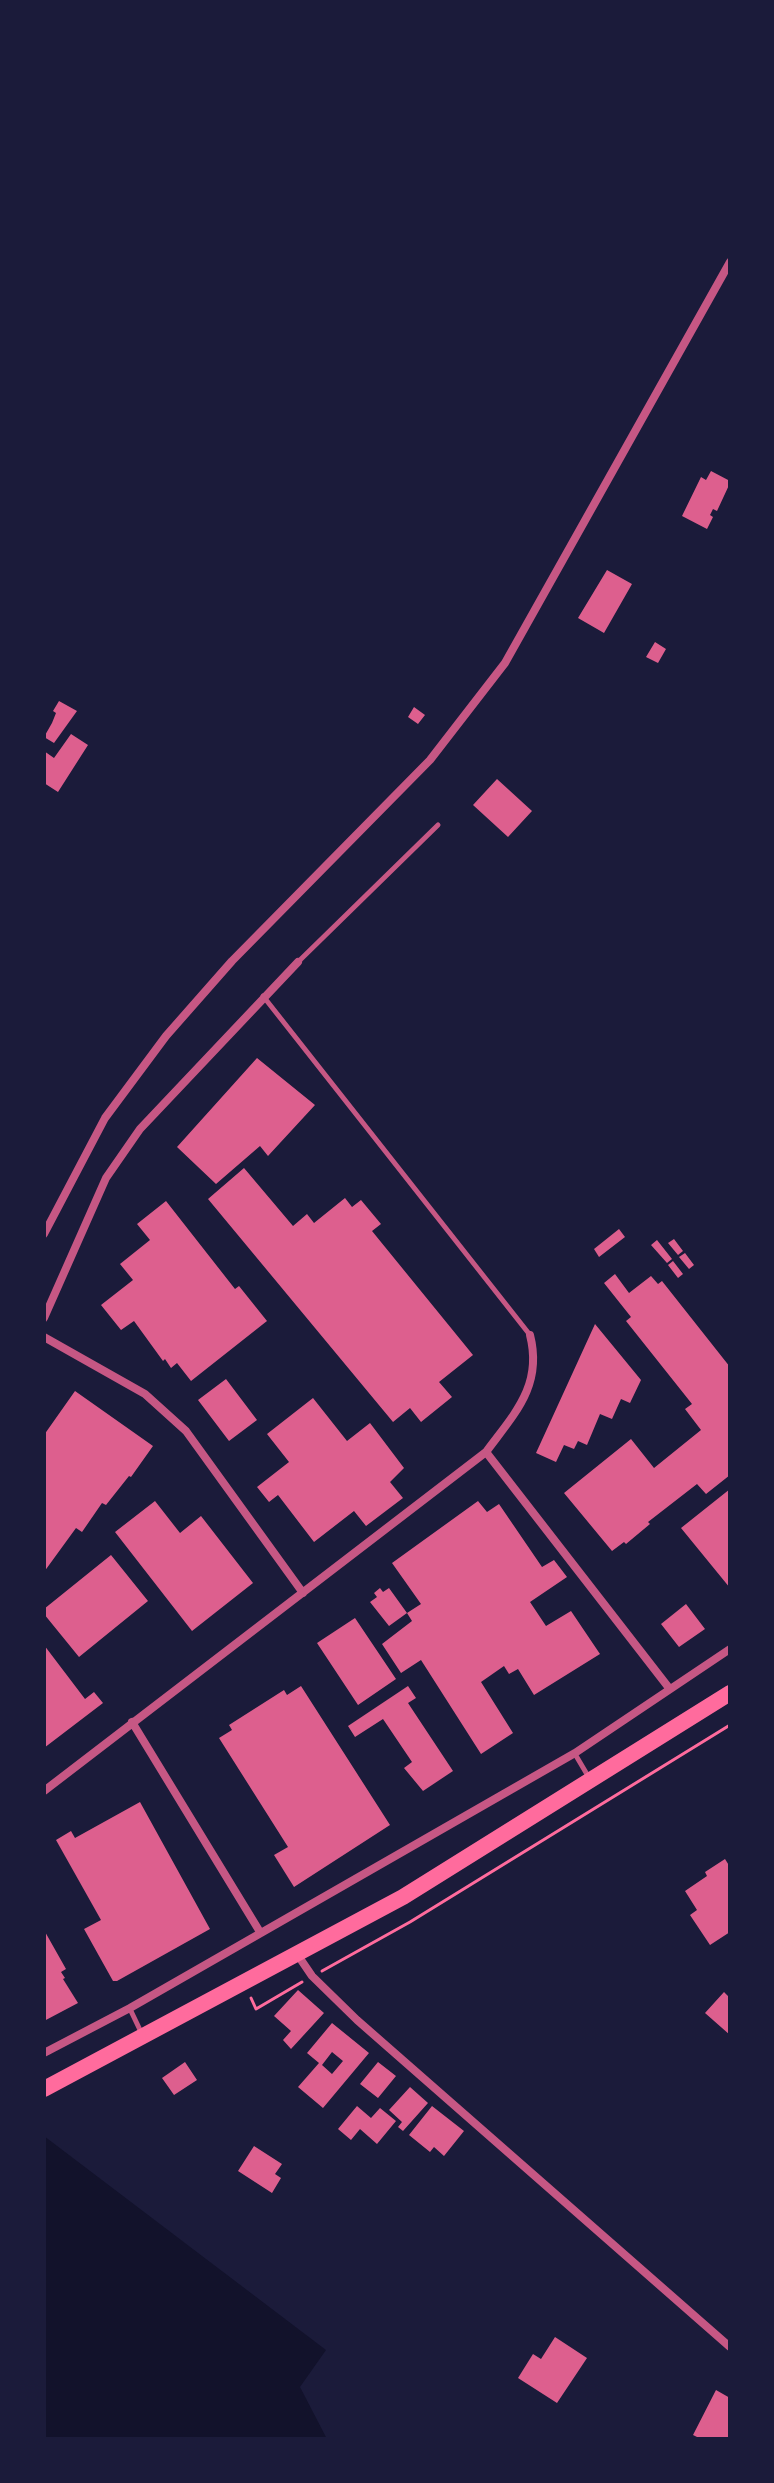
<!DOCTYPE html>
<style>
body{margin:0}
#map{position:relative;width:774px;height:2483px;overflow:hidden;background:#1b1b3a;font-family:Signika,sans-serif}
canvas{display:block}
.frame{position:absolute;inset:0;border:46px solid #1b1b3a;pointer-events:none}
</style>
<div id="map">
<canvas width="774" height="2483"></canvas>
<div class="frame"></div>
</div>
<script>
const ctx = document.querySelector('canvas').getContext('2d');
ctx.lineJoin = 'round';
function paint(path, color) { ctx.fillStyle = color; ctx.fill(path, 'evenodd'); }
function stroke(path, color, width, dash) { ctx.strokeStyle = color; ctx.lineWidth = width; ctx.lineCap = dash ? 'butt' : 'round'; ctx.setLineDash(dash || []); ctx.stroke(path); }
paint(new Path2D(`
 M44 2136 326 2350 300 2387 327 2439H44Z`), '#12122b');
paint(new Path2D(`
 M711 471 730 481V483L717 511 713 509 710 515 713 517 707 529 682 516 701 477 706 480Z
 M607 570 632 584 604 633 578 618Z
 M655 642 666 649 658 663 646 657Z
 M59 701 77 711 54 743 44 737 52 723 56 713 53 711Z
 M414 707 425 715 418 724 408 717Z
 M71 734 88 745 58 792 44 783V751L54 758Z
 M497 779 532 811 508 837 473 805Z
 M257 1058 315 1105 268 1156 260 1146 216 1184 177 1147Z
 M244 1168 293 1226 307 1214 314 1223 345 1198 352 1207 361 1200 381 1224 372 1231 473 1355 439 1382 452 1397 421 1422 410 1408 393 1422 208 1199Z
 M166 1201 235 1289 239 1286 267 1321 191 1381 177 1363 171 1368 165 1359 163 1361 134 1321 121 1330 101 1305 133 1280 120 1264 150 1240 137 1224Z
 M619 1229 625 1237 599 1257 594 1249Z
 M674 1239 683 1251 678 1255 668 1243Z
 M657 1240 672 1259 667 1263 651 1245Z
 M685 1253 694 1265 689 1269 679 1257Z
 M673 1261 683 1274 678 1278 668 1265Z
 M615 1274 629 1293 651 1276 658 1284 662 1281 730 1367V1475L706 1494 697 1484 648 1522 650 1524 626 1544 624 1542 612 1551 564 1493 631 1439 654 1468 701 1430 685 1409 692 1404 626 1321 631 1317 604 1283Z
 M595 1324 641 1380 630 1403 621 1399 612 1419 600 1414 587 1445 578 1441 574 1449 564 1445 556 1462 536 1453Z
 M226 1379 257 1420 229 1441 198 1400Z
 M75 1391 153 1446 131 1477 129 1476 106 1505 102 1503 82 1532 76 1528 44 1572V1435Z
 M313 1398 347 1441 370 1423 404 1468 390 1482 403 1498 366 1526 354 1511 314 1542 278 1495 269 1502 257 1487 289 1462 267 1434Z
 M730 1489V1588L681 1528Z
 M155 1501 180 1533 201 1516 253 1583 192 1631 115 1532Z
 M478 1501 487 1512 499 1504 542 1567 554 1560 567 1577 530 1602 546 1626 571 1611 600 1654 534 1695 518 1669 509 1674 504 1666 481 1682 513 1733 481 1754 421 1660 401 1673 382 1644 412 1621 407 1613 421 1604 392 1563Z
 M111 1555 148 1601 79 1657 44 1614V1609Z
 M380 1588 383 1592 389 1588 407 1613 389 1626 370 1602 377 1597 374 1593Z
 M686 1604 705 1629 679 1647 661 1624Z
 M355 1618 396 1679 358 1705 317 1643Z
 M44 1645 85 1699 94 1692 103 1703 44 1748Z
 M301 1686 390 1825 294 1887 274 1855 288 1847 219 1738 232 1730 229 1725 284 1690 287 1695Z
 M408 1686 416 1698 408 1703 453 1771 423 1791 404 1768 412 1762 383 1719 355 1737 348 1726Z
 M140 1802 210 1929 117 1981H113L84 1929 101 1920 56 1840 71 1831 75 1838Z
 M725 1859 730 1867V1932L710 1945 690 1915 697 1910 685 1891 707 1876 705 1872Z
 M44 1930 66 1969 61 1972 65 1978 63 1979 78 2003 44 2021Z
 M298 1990 324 2013 291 2049 283 2040 291 2031 274 2016Z
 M724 1992 730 1998V2035L705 2013Z
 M332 2023 369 2053 323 2108 298 2087 319 2063 307 2053ZM332 2052 343 2061 332 2074 322 2065Z
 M185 2062 197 2080 174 2095 162 2078Z
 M378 2062 396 2076 378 2098 360 2084Z
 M410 2087 428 2103 403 2131 398 2127 402 2122 389 2110Z
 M357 2106 371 2118 380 2108 396 2121 377 2144 360 2129 351 2140 338 2129Z
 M432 2106 464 2131 444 2156 434 2147 430 2152 409 2135Z
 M254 2146 282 2164 275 2174 281 2178 272 2193 238 2171Z
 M555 2337 587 2358 557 2403 518 2378 533 2354 541 2359Z
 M716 2390 730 2398V2434L727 2439H701L693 2435Z`), '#dd5f8e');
stroke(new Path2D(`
 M322 1971 410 1922 730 1725
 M251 1998 256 2009 302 1982`), '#ff6b9d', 3);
stroke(new Path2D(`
 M298 962 438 825
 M263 996 530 1335
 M575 1754 588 1776
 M130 2009 141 2032`), '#c65784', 5);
stroke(new Path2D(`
 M44 1234 105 1118 166 1036 232 961 430 760 505 663 730 262
 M44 1318 106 1178 140 1129 298 962
 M44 1337 145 1394 186 1431 303 1593
 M486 1452 669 1688
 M132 1722 260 1932
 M44 1791 486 1452C514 1414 543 1386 530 1335
 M297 1954 312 1976 357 2020 730 2347
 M44 2053 130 2008 575 1753 730 1649`), '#c65784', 8);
stroke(new Path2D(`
 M44 2089 403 1897 730 1693`), '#ff6b9d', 16);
</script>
